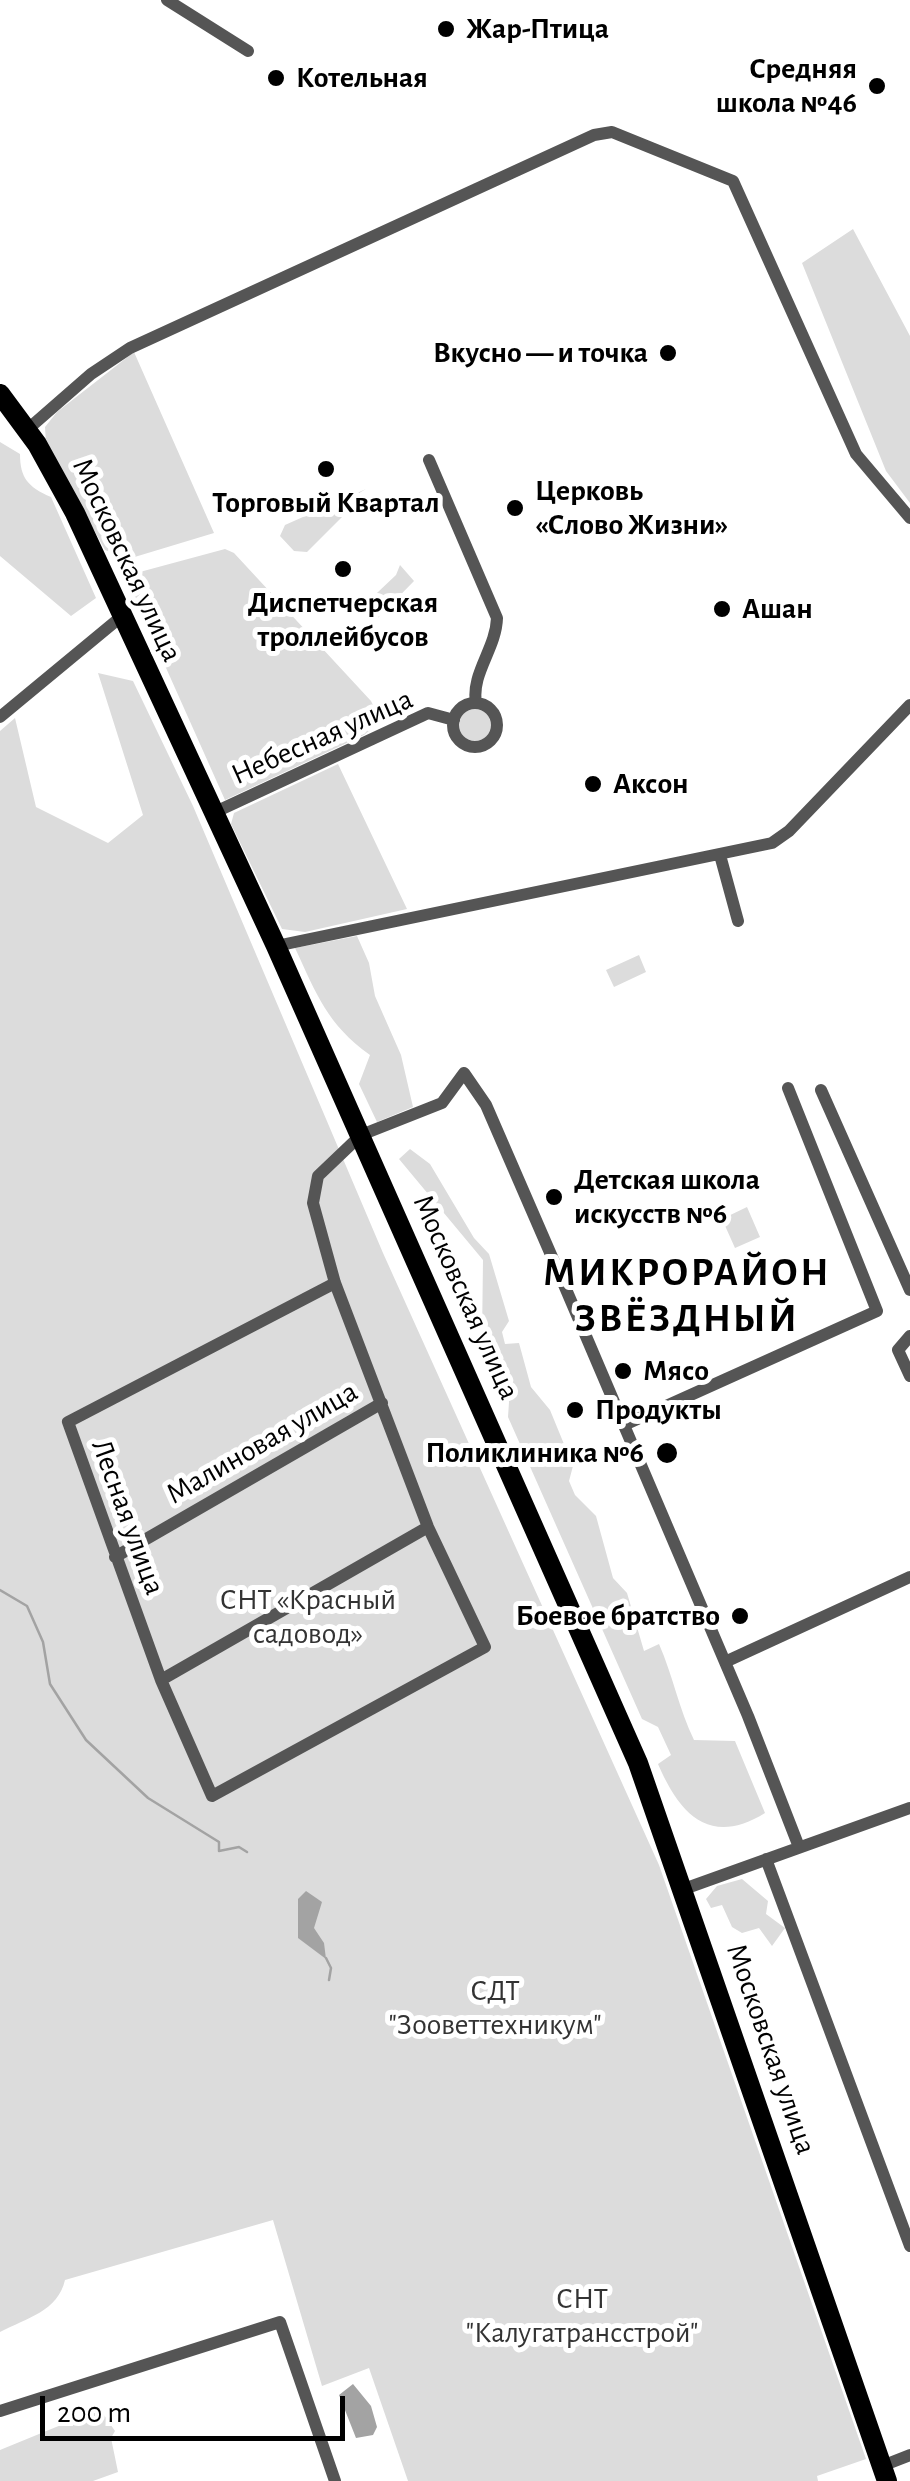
<!DOCTYPE html>
<meta charset="utf-8">
<style>
body{margin:0}
#map{position:relative;width:910px;height:2481px;overflow:hidden;background:#fff;font-family:"Alegreya Sans",sans-serif}
canvas{display:block}
.scale{position:absolute;left:40px;top:2396px;width:305px;height:45px;box-sizing:border-box;border:5px solid #000;border-top:0;padding-left:12px;font-size:30px;line-height:35px;white-space:nowrap;color:#000;-webkit-text-stroke:8px #fff;paint-order:stroke}
</style>
<div id="map">
<canvas width="910" height="2481"></canvas>
<div class="scale">200 m</div>
</div>
<script>
const ctx = document.querySelector('canvas').getContext('2d');
ctx.lineJoin = 'round';
function paint(path, color) { ctx.fillStyle = color; ctx.fill(path, 'evenodd'); }
function stroke(path, color, width, dash) { ctx.strokeStyle = color; ctx.lineWidth = width; ctx.lineCap = dash ? 'butt' : 'round'; ctx.setLineDash(dash || []); ctx.stroke(path); }
function drawText(font, color, halo, rows, align = 'center') {
  ctx.font = font + ' "Alegreya Sans",sans-serif'; ctx.lineWidth = 10; ctx.setLineDash([]); ctx.textBaseline = 'middle'; ctx.strokeStyle = halo; ctx.fillStyle = color; for (const [text, x, y, turn = 0] of rows) {
    ctx.save(); ctx.translate(x, y); ctx.rotate((+turn || 0) * Math.PI / 180); ctx.textAlign = isNaN(turn) ? turn : align; if (halo) ctx.strokeText(text, 0, 0); ctx.fillText(text, 0, 0); ctx.restore();
  }
}
paint(new Path2D(`
 M853 229 910 336V503L886 471 802 263Z
 M134 352 214 533 128 559 105 550 46 443 45 427 57 412Z
 M0 442 20 454C20 478 28 487 51 497L96 598 71 616 0 556Z
 M366 489 344 502 349 510 307 552 294 551 280 536 285 525Z
 M225 549 234 553 371 701 378 715 375 726 364 735 225 800 125 576Z
 M400 565 414 581 373 623 360 609 396 575Z
 M98 673 133 681 193 806 383 1253 659 1865 866 2459 817 2476 818 2481H408L369 2368 322 2386 273 2220 65 2280C58 2311 27 2318 0 2332V731L15 718 36 807 108 843 143 815Z
 M458 725a17 17 0 1 1 34 0a17 17 0 1 1-34 0Z
 M338 764 407 909 305 932 282 929 231 824 234 813Z
 M357 936 369 963 375 996 401 1055 413 1107 377 1122 359 1084 370 1055C327 1024 317 995 295 948Z
 M639 955 646 972 614 987 606 970Z
 M410 1149 430 1164 474 1238 489 1254 509 1321 502 1332 505 1344 519 1343 531 1387 550 1410 573 1466 569 1481 575 1495 596 1516 613 1578 627 1593 644 1651 659 1644C673 1676 679 1709 694 1740L735 1741 765 1813C710 1847 680 1815 658 1764L671 1755 658 1727 642 1719 508 1417 509 1402 482 1337 483 1260 399 1159Z
 M747 1207 760 1237 735 1248 722 1219Z
 M742 1879 768 1901 766 1914 785 1928 772 1946 759 1928 742 1933 732 1927 722 1905 711 1908 706 1899 717 1886Z
 M100 2409 115 2431 111 2438 118 2472 93 2481H0V2450Z`), '#dcdcdc');
paint(new Path2D(`
 M306 1891 322 1902 314 1928 324 1943 326 1959 298 1938V1899Z
 M353 2384 371 2406 377 2427 373 2435 356 2438 339 2395Z`), '#a3a3a3');
stroke(new Path2D(`
 M0 1590 27 1606 43 1642 50 1684 86 1740 148 1798 219 1842V1851L239 1847 247 1852
 M326 1958 331 1968 329 1980`), '#a3a3a3', 2.5);
stroke(new Path2D(`
 M167 0 248 51
 M28 429 91 374 130 348 594 135 612 132 733 181 856 454 910 518
 M429 460 497 618C496 649 471 673 476 703
 M453 725a22 22 0 1 1 44 0a22 22 0 1 1-44 0Z
 M0 717 122 616
 M211 814 428 713 454 720
 M720 855 738 921
 M276 946 772 843 789 831 910 705
 M821 1090 910 1290
 M335 1283 68 1422 161 1680 212 1796 485 1647 428 1527 335 1283 313 1203 318 1176 361 1135 442 1103 464 1073 486 1105 565 1287 748 1716 799 1847
 M910 1336 898 1350 910 1376
 M624 1425 877 1311 788 1088
 M115 1557 382 1403
 M725 1662 910 1577
 M161 1680 428 1527
 M766 1859 910 2246
 M684 1889 910 1808
 M0 2411 280 2322 335 2481
 M882 2466 910 2455`), '#555', 12);
stroke(new Path2D(`
 M0 394 37 444 75 513 276 946 638 1763 887 2481`), '#000', 20);
for (const [x, y, r, color] of [
 [446,29,10,"#000"],
 [276,78,10,"#000"],
 [877,86,10,"#000"],
 [668,353,10,"#000"],
 [326,469,10,"#000"],
 [515,508,10,"#000"],
 [343,569,10,"#000"],
 [722,609,10,"#000"],
 [593,784,10,"#000"],
 [554,1197,10,"#000"],
 [623,1371,10,"#000"],
 [575,1410,10,"#000"],
 [667,1453,12,"#000"],
 [740,1616,10,"#000"]
]) { const dot = new Path2D(); dot.arc(x, y, r, 0, 2 * Math.PI); ctx.fillStyle = color; ctx.fill(dot); stroke(dot, '#fff', 4); }
drawText('bold 30px', '#000', '#fff', [
 ["Жар-Птица",466,29],
 ["Средняя",857,69,"right"],
 ["школа №46",857,103,"right"],
 ["Котельная",296,78],
 ["Вкусно — и точка",648,353,"right"],
 ["Церковь",535,491],
 ["«Слово Жизни»",535,525],
 ["Торговый Квартал",326,503,"center"],
 ["Диспетчерская",343,603,"center"],
 ["троллейбусов",343,637,"center"],
 ["Ашан",742,609],
 ["Аксон",613,784],
 ["Детская школа",574,1180],
 ["искусств №6",574,1214],
 ["Мясо",643,1371],
 ["Продукты",595,1410],
 ["Поликлиника №6",644,1453,"right"],
 ["Боевое братство",720,1616,"right"]
], 'left');
drawText('30px', '#000', '#fff', [
 ["Московская улица",127,560,65],
 ["Небесная улица",322,737,-24],
 ["Московская улица",466,1297,66],
 ["Малиновая улица",262,1443,-30],
 ["Лесная улица",128,1517,70],
 ["Московская улица",771,2049,71]
]);
drawText('30px', '#333', '#fff', [
 ["СНТ «Красный",308,1600],
 ["садовод»",308,1634],
 ["СДТ",495,1991],
 ["\"Зооветтехникум\"",495,2025],
 ["СНТ",582,2299],
 ["\"Калугатрансстрой\"",582,2333]
]);
ctx.letterSpacing = '2.5px';
drawText('bold 40px', '#000', '#fff', [
 ["МИКРОРАЙОН",687,1273],
 ["ЗВЁЗДНЫЙ",687,1319]
]);
ctx.letterSpacing = '0px';
</script>
